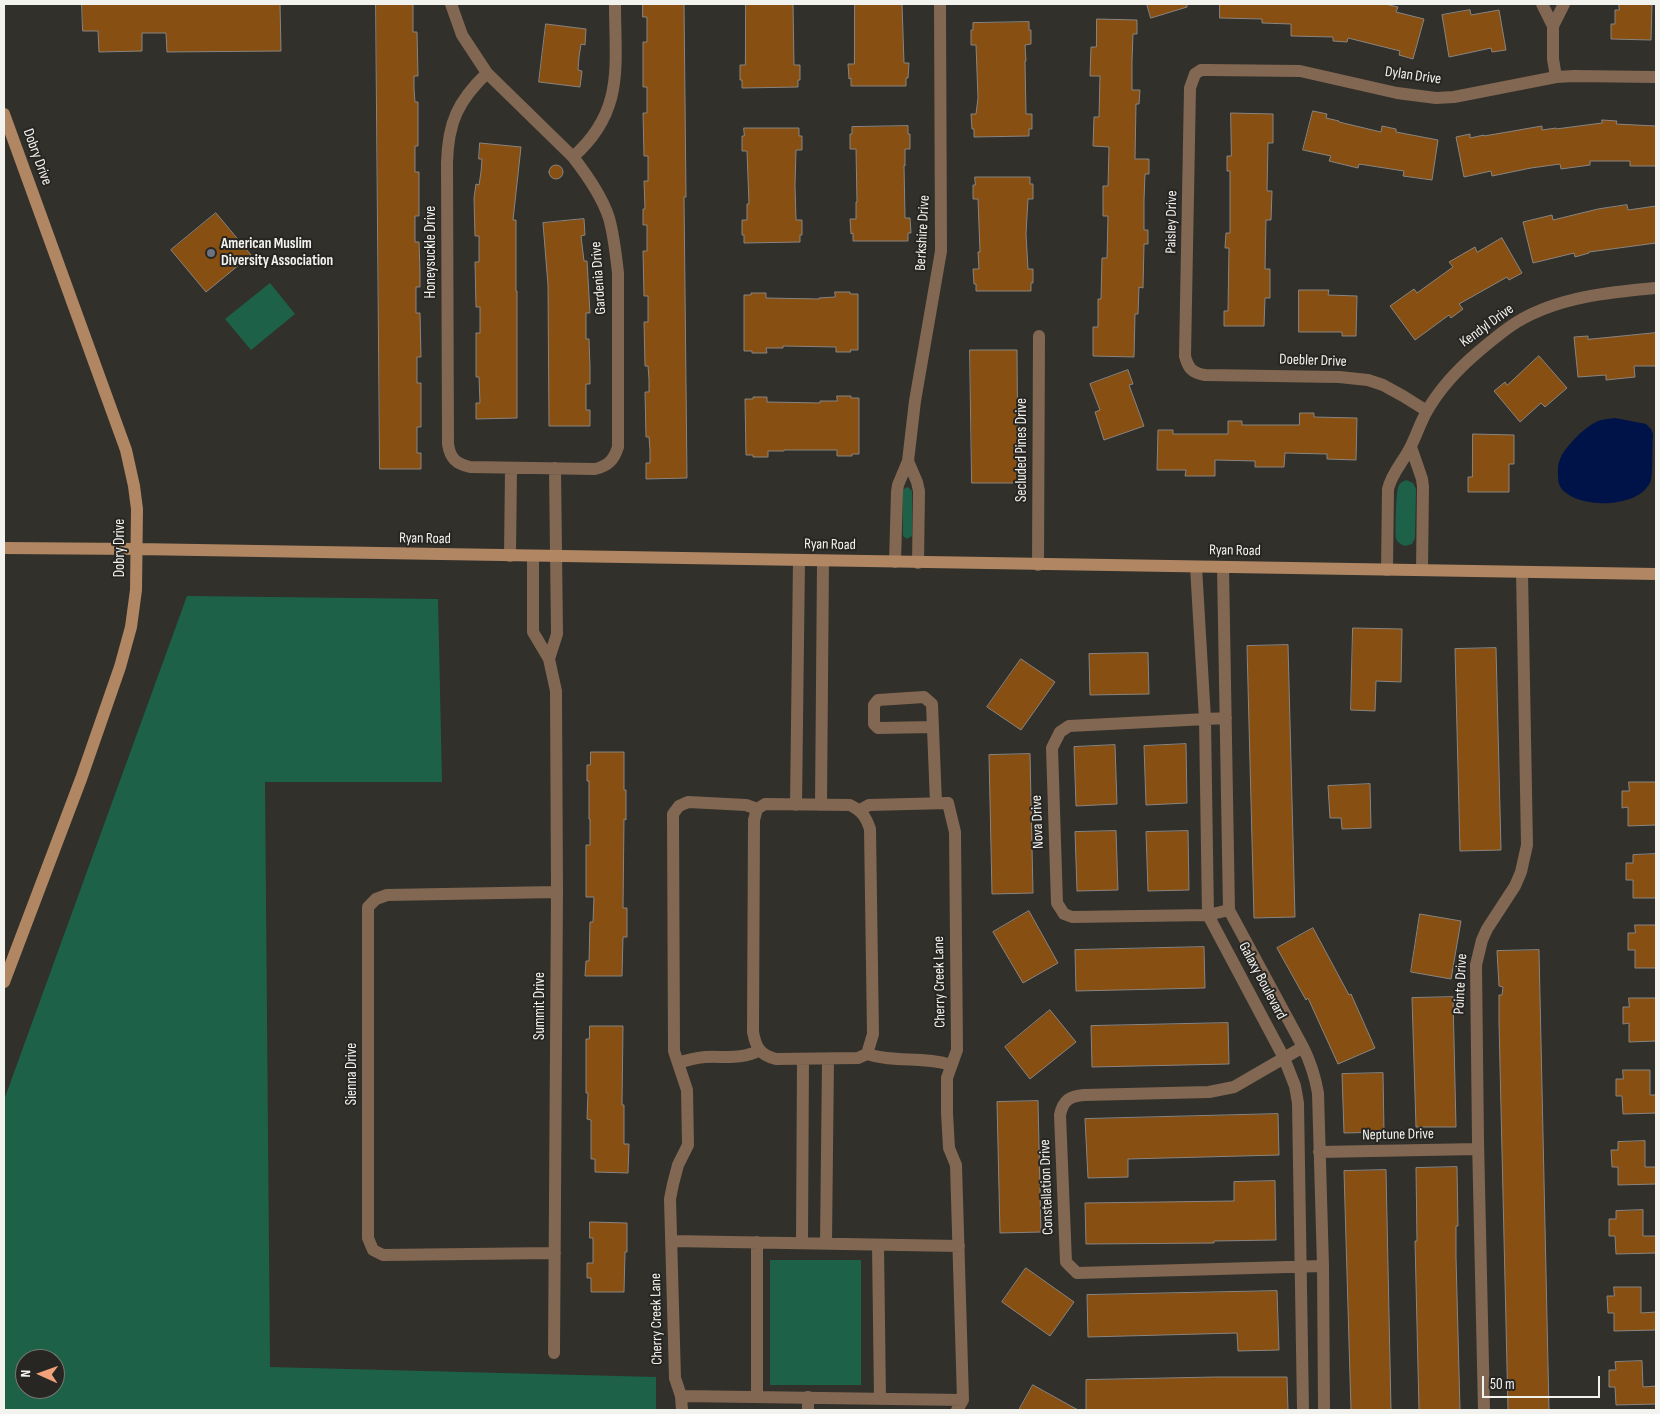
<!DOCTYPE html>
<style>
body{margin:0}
#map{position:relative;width:1660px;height:1414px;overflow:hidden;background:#31302b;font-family:"Sofia Sans Condensed",sans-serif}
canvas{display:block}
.frame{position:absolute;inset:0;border:5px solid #f2f2ef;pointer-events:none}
.north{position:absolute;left:15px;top:1349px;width:50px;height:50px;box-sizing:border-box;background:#272622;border:1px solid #787874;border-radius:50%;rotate:272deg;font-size:14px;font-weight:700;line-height:20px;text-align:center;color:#f2f2ef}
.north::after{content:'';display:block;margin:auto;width:18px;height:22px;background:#f1a27b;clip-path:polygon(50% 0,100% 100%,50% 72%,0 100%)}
.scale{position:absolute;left:1482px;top:1376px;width:118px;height:22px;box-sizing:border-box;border:2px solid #f2f2ef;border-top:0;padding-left:6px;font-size:15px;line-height:18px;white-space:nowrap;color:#f2f2ef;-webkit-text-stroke:4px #272622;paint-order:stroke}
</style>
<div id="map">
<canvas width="1660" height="1414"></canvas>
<div class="frame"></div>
<div class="north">N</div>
<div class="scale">50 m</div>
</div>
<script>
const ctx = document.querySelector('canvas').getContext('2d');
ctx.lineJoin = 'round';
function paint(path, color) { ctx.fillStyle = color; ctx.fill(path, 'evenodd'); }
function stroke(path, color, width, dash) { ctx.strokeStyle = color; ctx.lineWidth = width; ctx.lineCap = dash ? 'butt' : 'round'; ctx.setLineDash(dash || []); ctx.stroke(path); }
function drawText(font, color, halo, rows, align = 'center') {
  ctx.font = font + ' "Sofia Sans Condensed",sans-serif'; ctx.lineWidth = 4; ctx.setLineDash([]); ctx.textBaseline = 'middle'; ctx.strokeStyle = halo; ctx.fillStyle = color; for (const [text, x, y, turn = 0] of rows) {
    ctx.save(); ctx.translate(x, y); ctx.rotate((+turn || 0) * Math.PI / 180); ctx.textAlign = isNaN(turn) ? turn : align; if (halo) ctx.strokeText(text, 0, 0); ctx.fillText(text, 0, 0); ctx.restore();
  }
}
paint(new Path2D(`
 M270 283 295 314 251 350 225 319Z
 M1406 480 1413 483 1416 489 1415 538 1412 544 1405 546C1402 545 1398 543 1396 539 1395 535 1396 492 1398 488 1399 483 1402 482 1406 480Z
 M908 487 912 491V536L907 539 903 536V491L905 488Z
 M187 596 438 599 442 782H265L270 1367 656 1377V1410H4V1100ZM25 1359H55V1389H25Z
 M770 1260H861V1385H770Z`), '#1d6248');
paint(new Path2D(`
 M1615 418 1646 424 1651 429 1653 434C1652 444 1653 472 1651 480 1642 508 1583 509 1565 492 1559 488 1558 481 1558 475 1557 462 1561 454 1570 444 1577 436 1586 427 1596 422 1601 419 1609 419 1615 418Z`), '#001349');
const building = new Path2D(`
 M82 4H280L281 51 167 52 166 33H142V51L99 52 98 31H83Z
 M376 4H413V32H417L418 76H414V89L415 102H418V146H415V172H419V216H415V242H419L420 271V287H416V313H420L421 357H417V383H421V427H417V453H421V469H380Z
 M643 4H684L686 197H684L687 478 646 479V463H650V450L649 437H646L645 392H649V379L648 366H645L644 322H648V296H644L643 251H647V225H643V209H645L644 181H648V156H644L643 113H647V87H643V42H647V17H643Z
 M746 4H793L794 65H800V80H798V87L742 88V80H740V65H745Z
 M855 4H902L904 63H909L908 78H906V86H851V78L849 79 848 64H854Z
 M1147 4H1187V7L1151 18Z
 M1220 4H1385L1398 7 1396 12 1424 19 1413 59 1399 55 1400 51 1348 38 1347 42 1333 41V37L1291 36V24L1262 23V19L1220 18Z
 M1619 4H1652L1651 40 1611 39V24H1615V10H1619Z
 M1470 10 1471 15 1499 10 1506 50 1492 52 1491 48 1449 57 1442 15Z
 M1097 19 1137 20V34H1133L1132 61V90H1140L1139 104H1136L1135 159H1149V174H1145L1144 200V230H1148V244H1144L1143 288 1139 287 1138 314H1135L1134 357 1093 356V327H1098V299H1101L1102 258H1107L1108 216H1103V186H1108L1109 147 1093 146 1094 117H1099L1100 76H1090L1091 47H1096Z
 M1029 22V30H1031V44L1025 45 1026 61H1025L1026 114H1032V129H1029V136L974 137V129H972L971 114H976L978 98 976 45H971V30H973V23Z
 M546 24 586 29 585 45 581 44 579 57 578 70 582 71 580 87 539 82Z
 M1313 111 1327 114 1326 118 1339 121V122L1381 132 1382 126 1396 129V132L1438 140 1432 180 1403 176 1404 171 1359 164 1358 168 1329 161 1331 156 1303 150Z
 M1231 113 1273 114V143H1268L1267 191H1272L1271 220H1266L1265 269H1270V298H1265L1264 326H1224V311H1228L1229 248H1225L1226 233H1230V171H1227V156H1231Z
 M1602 120 1617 121 1616 124 1656 126V166H1630V161H1590V165L1561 169 1560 164 1531 168 1492 176 1491 171 1464 177 1456 137 1470 134V138L1484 135V136L1542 126V130L1556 128V129L1602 123Z
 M908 126V134H910V149H905V166L904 165 905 218H910L911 233H908V241H853V233L851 234 850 219H856V202H857L856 149H850V134H852V127Z
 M744 128H799V136H802V150H796L795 185 796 220H802V235H800V242L744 243V235H742V220H747V204H749L747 151H742V136H744Z
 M480 143 521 147 513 220H516V291H517V418L476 419V403H480L479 377H476V333H480V307H476L475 262H479V236H475L474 198 476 184 479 185 481 172 482 159H479Z
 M549 172a7 7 0 1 1 14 0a7 7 0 1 1-14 0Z
 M975 177H1030V184H1033V199H1028L1026 234 1028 269H1033V283H1031V291H976V284H974L973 269H979L978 252H980L978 199H973V185H975Z
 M1627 205 1628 210 1656 206V243L1589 252V253L1575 257 1574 253 1533 263 1523 222 1552 215 1553 220 1598 209Z
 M216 213 251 255 206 292 171 250Z
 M584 219 585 235 581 236 584 261H587L590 313H586V339H589L590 368V384H586V410H590V426H549L548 285 543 223Z
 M1502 238 1522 273 1509 280 1507 277 1459 304 1463 309 1451 318 1449 315 1415 340 1390 306 1414 289 1417 293 1453 267 1449 262 1475 247 1477 252Z
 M1299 290H1329L1328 295 1357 296 1356 336H1342V332H1299Z
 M835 292H850V294H858V350H850L851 352H836V347L783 346V348H766L767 353H752V351H744V295H751V293H766V298L819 299V298L835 297Z
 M1656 333V366H1634L1635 377 1606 380V375L1578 377 1574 337 1588 336V339Z
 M970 350H1017L1018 483H972Z
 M1539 356 1567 388 1545 407 1541 403 1520 422 1494 391 1505 382 1507 385Z
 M1128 370 1133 384 1129 385 1144 426 1104 440 1095 412 1100 410 1090 384Z
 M837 396H851V398H859V454H852V456H837V450H784V451H768V457H753V455H746L745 399H753V397H767V402L820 403V401H837Z
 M1300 413H1314V417L1357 418 1356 460 1327 459V454L1285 453 1284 467H1255V461L1215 460V476H1185L1186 470H1157L1158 430H1173V434H1228V421H1242V425H1299Z
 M1473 434 1514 435V464H1509V492H1468V477H1472Z
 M1353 628 1402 629 1401 682 1376 681 1375 711 1351 710Z
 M1288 645 1295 917 1254 918 1247 646Z
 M1496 648 1501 850 1460 851 1455 649Z
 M1148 653 1149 694 1090 695 1089 654Z
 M1021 659 1055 682 1021 730 987 707Z
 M1186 744 1187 803 1146 805 1144 746Z
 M1115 745 1117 804 1076 806 1074 747Z
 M591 752H624V790H626V820L624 819 623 908H627V937H623L622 976H585L586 961H589L590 922H593L594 897H586V845H590V819H589V781H587V765H590Z
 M1030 754 1033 893 992 894 989 755Z
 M1629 782H1656V825L1628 826V807L1622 808V791H1629Z
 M1370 784 1371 828 1342 829 1341 818H1330L1328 786Z
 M1116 831 1118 890 1077 891 1075 832Z
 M1188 831 1189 890 1148 891 1146 832Z
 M1656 854V898H1633V880H1626V863H1633V855Z
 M1029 911 1058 963 1023 983 993 932Z
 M1420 914 1461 921 1451 979 1411 972Z
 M1635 925H1656V968H1635V950H1628V933H1635Z
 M1313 928 1349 995 1351 994 1375 1048 1338 1064 1308 998 1306 1000 1277 948Z
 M1204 947 1205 988 1076 991 1075 950Z
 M1539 950 1549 1410H1508L1499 1022V995H1502L1503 987 1499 986 1497 951Z
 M1453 997 1456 1127H1416L1412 998Z
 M1629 998H1656V1041L1629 1042V1023L1623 1024V1007H1629Z
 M1050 1010 1076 1042 1030 1079 1005 1047Z
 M1228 1023 1229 1064 1092 1067 1091 1026Z
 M590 1026H623L622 1105H624V1144H629L628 1173 595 1172V1159H591V1120L587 1119 588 1093H586V1039H589Z
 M1623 1070H1650V1095H1656V1113L1623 1114 1622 1096H1616V1079H1623Z
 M1383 1073 1384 1132 1344 1133 1342 1074Z
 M1038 1101 1041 1232 1000 1233 997 1102Z
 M1278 1114 1279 1155 1128 1159V1177L1088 1178 1085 1119Z
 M1645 1141V1167H1656V1184L1618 1185V1167H1612L1611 1150H1618V1142Z
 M1457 1167 1458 1226H1456V1257L1460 1410H1419L1415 1241H1417L1416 1168Z
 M1386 1170 1391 1410H1351L1344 1171Z
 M1275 1181 1276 1240 1214 1241V1243L1086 1244 1085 1203 1234 1201V1182Z
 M1643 1210V1236H1656V1253L1616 1254 1615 1236H1609V1219H1616V1211Z
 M590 1222 627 1223V1252H625L624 1292H591V1278H587V1263H593V1238H590Z
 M1026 1268 1074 1302 1050 1336 1002 1302Z
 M1614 1287H1641V1313L1656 1312V1330L1614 1331V1313H1608L1607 1296H1614Z
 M1277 1291 1279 1350 1238 1351 1237 1333 1088 1337 1087 1295Z
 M1642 1361 1643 1387 1656 1386V1404L1616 1405 1615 1387H1609V1370H1616L1615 1362Z
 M1216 1377H1287L1288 1410H1086V1380Z
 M1033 1385 1078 1410H1019Z`);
paint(building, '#874f11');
stroke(building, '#898480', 1);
stroke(new Path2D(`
 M451 4 462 35 487 73C458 101 448 122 447 163L448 444C450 458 456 464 470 467L595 469C608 466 614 460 618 447V273C616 255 614 236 609 218 602 196 587 175 573 157 625 111 615 66 615 4
 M1542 4 1553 26V59L1556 77
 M1553 26 1564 4
 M487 73 573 157
 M1427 411 1403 396 1383 385 1368 380 1339 377 1205 375C1192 373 1188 368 1185 356L1190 88 1195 74 1201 70H1209L1300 71 1397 93 1436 98 1454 97 1556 77 1574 76 1656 77
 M1411 447 1422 479 1423 487 1422 570
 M908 461 915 401 941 251 940 4
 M510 556 511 468
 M533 557V632L549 659 556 691 557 892 554 1353
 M895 562 897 492 898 485 908 461 917 482 919 491 918 563
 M1038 565 1039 336
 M1196 567 1205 719 1208 915 1284 1058 1295 1086 1298 1103 1303 1410
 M1223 567 1229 910 1303 1047C1311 1063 1315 1076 1318 1093L1323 1266 1324 1410
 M1387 570 1388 489C1392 472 1404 461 1411 446 1417 434 1420 423 1427 411 1440 388 1458 369 1478 352 1491 341 1504 330 1517 322 1558 297 1610 292 1656 288
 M549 659 557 634 555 468
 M1226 718 1069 726 1060 732 1052 748 1057 903 1064 914 1072 917 1208 915 1229 910
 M933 727 878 728 874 724V705L878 700 924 697 932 704 936 803
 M765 804 850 805C862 811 866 817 870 829L873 1034 867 1054 858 1058 776 1059C760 1055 756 1048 753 1032L754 820 757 809Z
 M796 805 799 560
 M821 805 823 561
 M860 810 869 805 948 803 955 832 957 1050 947 1078V1113L949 1148 956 1165 963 1400 957 1410
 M1303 1047 1234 1087 1209 1092 1084 1095C1070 1096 1063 1100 1060 1115L1066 1262 1077 1273 1323 1266
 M867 1054C894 1063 924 1056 951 1065
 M678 1063C687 1060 695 1058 705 1057 724 1056 742 1060 760 1050
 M1319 1152 1478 1149
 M672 1241 959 1246
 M802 1242 803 1059
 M826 1243 828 1059
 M878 1245 880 1399
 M555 1253 383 1255 373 1250 368 1238V907L376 899 387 895 557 892
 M681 1396 963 1400
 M757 1396V1242
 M682 1410 681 1396 675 1378 670 1199 673 1184 678 1165 688 1145 687 1090 674 1051 673 814 679 806 688 802 746 805 757 809
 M808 1410V1397
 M1484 1410 1478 1140 1476 965 1482 940 1487 929 1515 886 1521 872 1527 845 1522 572`), '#826752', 12);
stroke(new Path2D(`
 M4 114 126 450 134 486 137 509 136 590 131 627 120 667 81 779 4 982
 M4 548 137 549 1656 574`), '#b08663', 12);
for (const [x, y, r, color] of [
 [211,253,5,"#6b7280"]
]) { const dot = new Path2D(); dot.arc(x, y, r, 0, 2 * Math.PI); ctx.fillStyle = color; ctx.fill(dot); stroke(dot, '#272622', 2); }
drawText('15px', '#f2f2ef', '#272622', [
 ["Dylan Drive",1413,76,8],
 ["Dobry Drive",37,157,70],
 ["Paisley Drive",1172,222,-89],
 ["Berkshire Drive",923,233,-87],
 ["Honeysuckle Drive",431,252,-90],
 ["Gardenia Drive",599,278,-94],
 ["Kendyl Drive",1487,326,-36],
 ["Doebler Drive",1313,361,2],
 ["Secluded Pines Drive",1022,450,-90],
 ["Ryan Road",425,539,1],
 ["Ryan Road",830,545,1],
 ["Dobry Drive",120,548,-90],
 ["Ryan Road",1235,551,1],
 ["Nova Drive",1038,822,-92],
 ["Galaxy Boulevard",1262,981,62],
 ["Cherry Creek Lane",940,982,-91],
 ["Pointe Drive",1461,984,-87],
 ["Summit Drive",540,1006,-90],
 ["Sienna Drive",352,1074,-90],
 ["Neptune Drive",1398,1135,-1],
 ["Constellation Drive",1047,1187,-92],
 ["Cherry Creek Lane",657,1319,-91]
]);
drawText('bold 15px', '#f2f2ef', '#272622', [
 ["American Muslim",221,244],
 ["Diversity Association",221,261]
], 'left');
</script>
